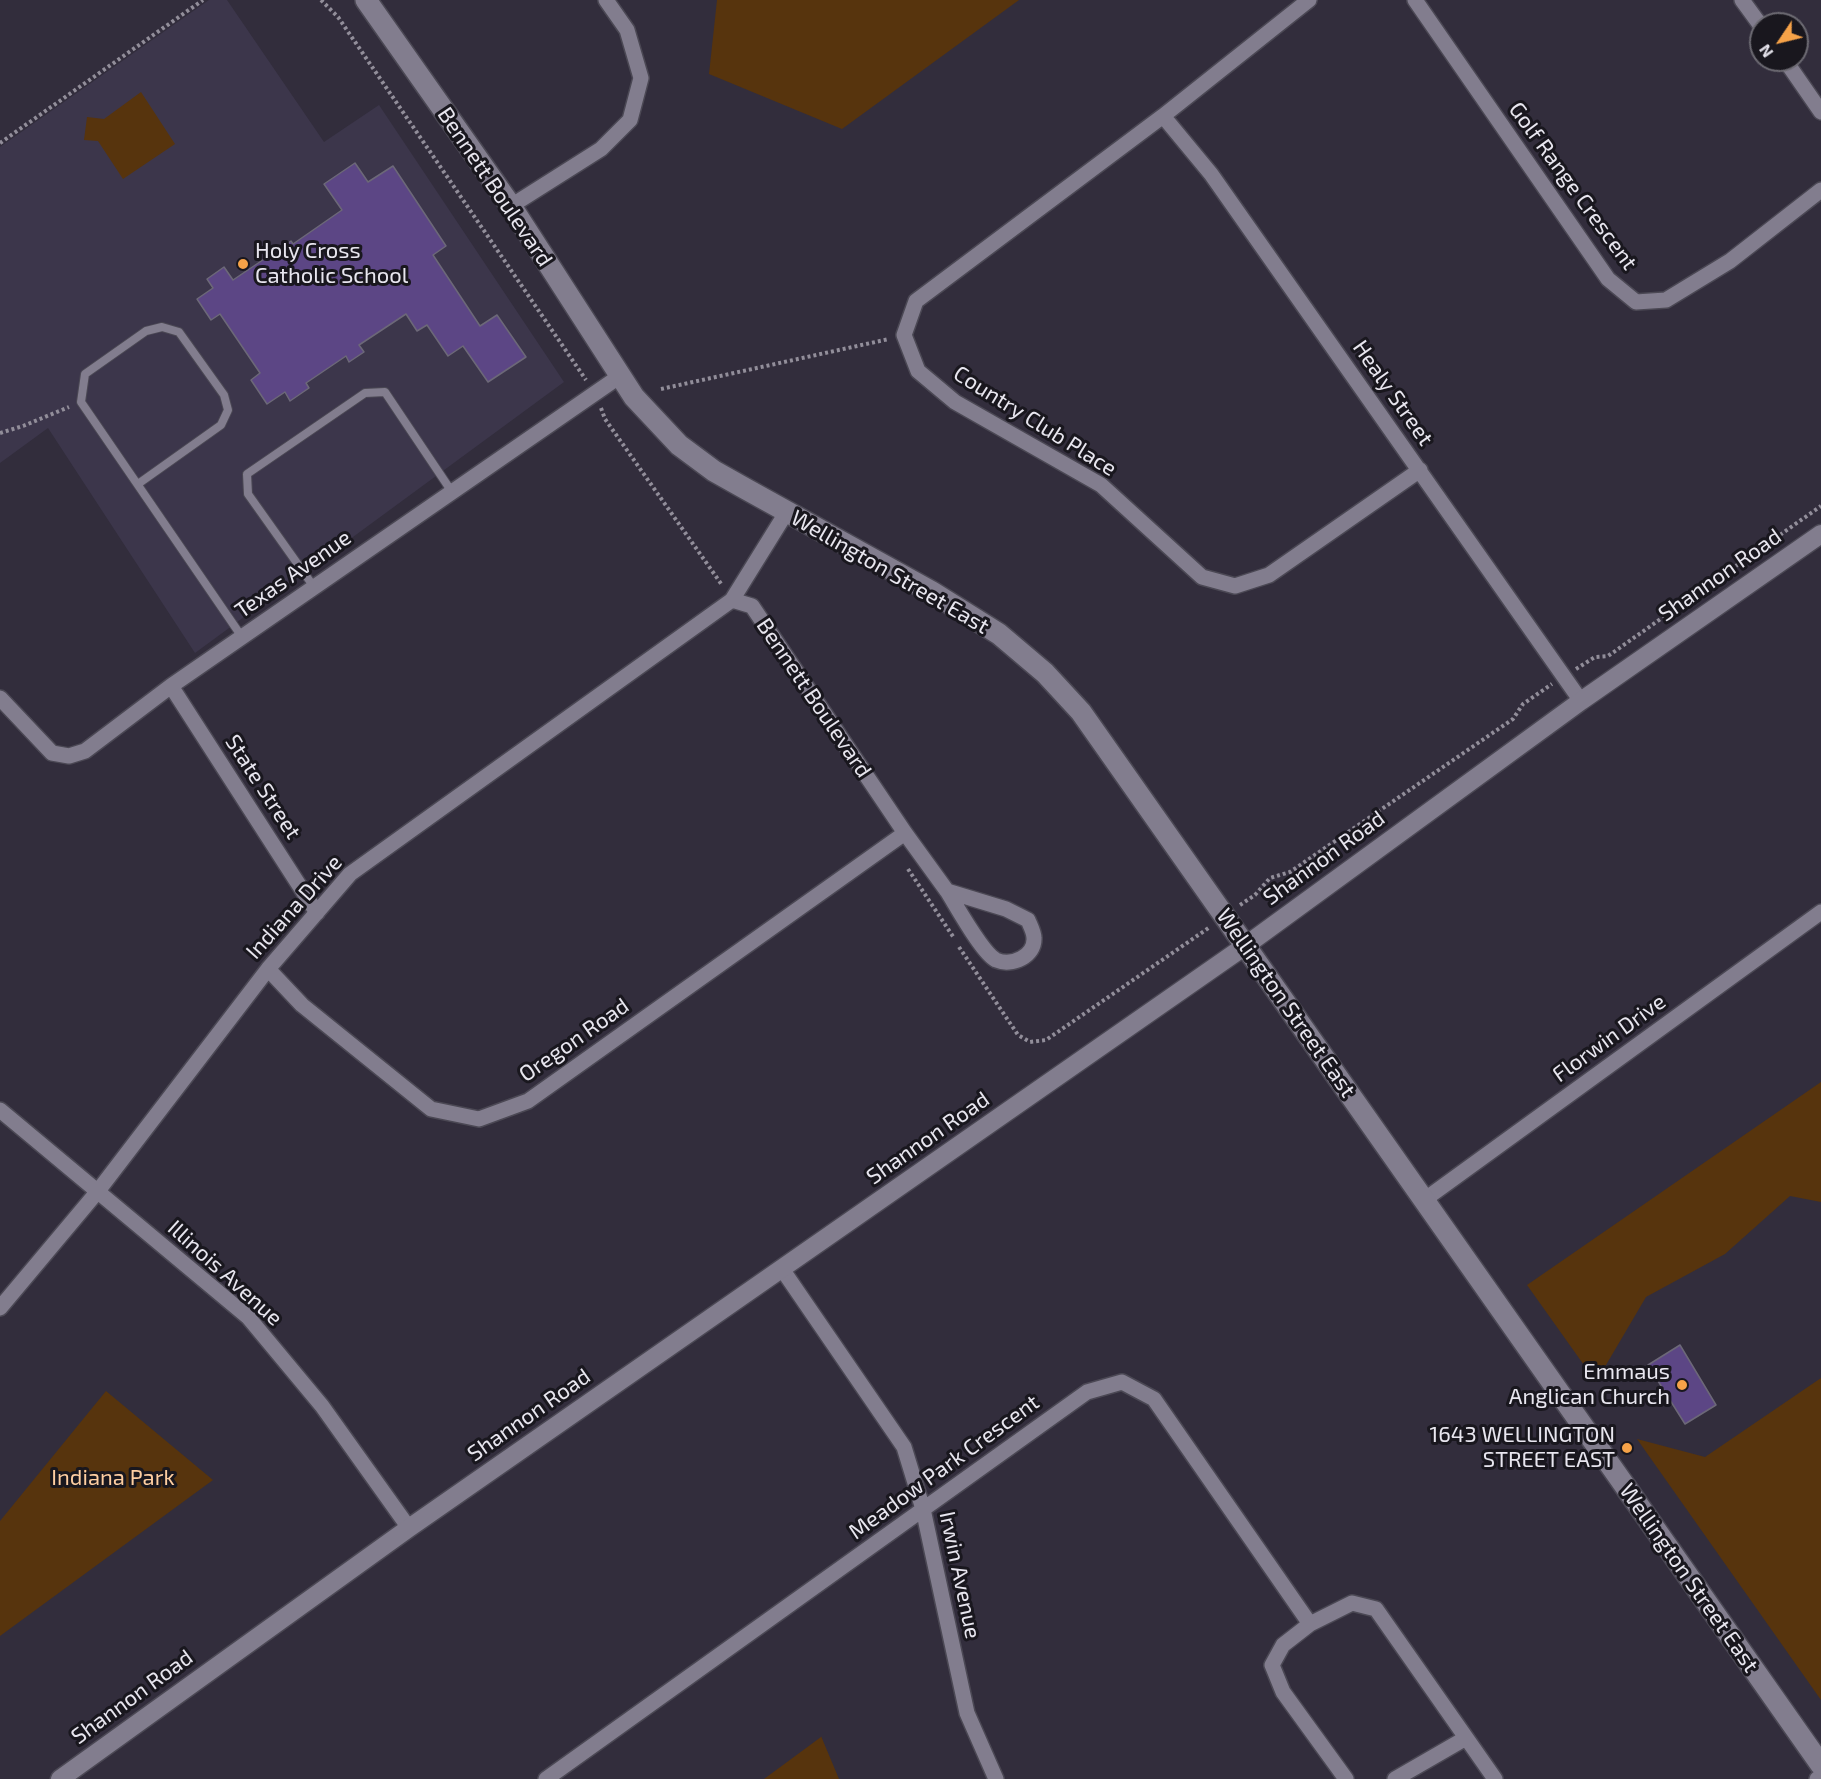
<!DOCTYPE html>
<style>
body{margin:0}
#map{position:relative;width:1821px;height:1779px;overflow:hidden;background:#322d3c;font-family:"Exo 2",sans-serif}
canvas{display:block}
.north{position:absolute;left:1749px;top:12px;width:60px;height:60px;box-sizing:border-box;background:#19171e;border:2px solid #6c6a72;border-radius:50%;rotate:235deg;font-size:16px;font-weight:700;line-height:24px;text-align:center;color:#e8e6ef}
.north::after{content:'';display:block;margin:auto;width:21px;height:27px;background:#f6a248;clip-path:polygon(50% 0,100% 100%,50% 72%,0 100%)}
</style>
<div id="map">
<canvas width="1821" height="1779"></canvas>
<div class="north">N</div>
</div>
<script>
const ctx = document.querySelector('canvas').getContext('2d');
ctx.lineJoin = 'round';
function paint(path, color) { ctx.fillStyle = color; ctx.fill(path, 'evenodd'); }
function stroke(path, color, width, dash) { ctx.strokeStyle = color; ctx.lineWidth = width; ctx.lineCap = dash ? 'butt' : 'round'; ctx.setLineDash(dash || []); ctx.stroke(path); }
function drawText(font, color, halo, rows, align = 'center') {
  ctx.font = font + ' "Exo 2",sans-serif'; ctx.lineWidth = 6; ctx.setLineDash([]); ctx.textBaseline = 'middle'; ctx.strokeStyle = halo; ctx.fillStyle = color; for (const [text, x, y, turn = 0] of rows) {
    ctx.save(); ctx.translate(x, y); ctx.rotate((+turn || 0) * Math.PI / 180); ctx.textAlign = isNaN(turn) ? turn : align; if (halo) ctx.strokeText(text, 0, 0); ctx.fillText(text, 0, 0); ctx.restore();
  }
}
paint(new Path2D(`
 M209 0H227L324 142 379 105 564 382 195 653 48 428 0 463V147Z`), '#3c364b');
paint(new Path2D(`
 M717 0H1019L842 129 709 74Z
 M141 92 175 144 123 179 98 141 84 140 87 117 104 119Z
 M1821 1082V1202L1790 1196 1725 1254 1646 1297 1596 1382 1527 1285Z
 M1821 1378V1700L1637 1439 1705 1457Z
 M106 1391 213 1480 0 1636V1521Z
 M821 1736 839 1779H764L821 1737Z`), '#57340d');
const building = new Path2D(`
 M355 163 368 182 393 166 446 246 433 255 480 326 497 315 526 357 488 382 463 346 448 356 427 325 417 331 406 314 359 345 364 352 349 362 346 356 306 383 309 388 290 401 285 392 267 404 251 380 260 373 220 314 211 320 197 299 213 288 207 279 224 267 233 280 291 241 293 244 342 210 324 184Z
 M1680 1345 1716 1405 1685 1424 1648 1365Z`);
paint(building, '#5c4685');
stroke(building, '#6c6878', 1.5);
const service = new Path2D(`
 M138 484 221 425 228 410 224 395 179 332 162 327 146 331 85 374 81 402 242 637
 M314 587 248 494 247 474 365 393 385 392 452 492`);
const minor = new Path2D(`
 M1309 0 1163 116 916 301 904 335 918 371 955 402 1101 485 1202 577 1235 586 1269 575 1420 470
 M1415 0 1608 279 1636 302 1666 300 1730 261 1821 190
 M1742 0 1761 26
 M1785 60 1821 112
 M1163 116 1211 174 1581 701
 M511 206 601 149 630 120 641 78 627 30 606 0
 M732 600 752 606 905 833 947 891 1006 909 1028 920C1030 925 1034 932 1034 938 1035 956 1012 967 996 960 982 953 956 905 947 891
 M171 686 317 913
 M0 698 52 753 69 756 85 751 171 686 620 376
 M268 969 302 1005 431 1109 479 1119 528 1101 905 833
 M0 1110 248 1317 322 1406 409 1528
 M1424 1200 1821 912
 M782 1269 904 1447 923 1509 967 1713 996 1779
 M0 1308 98 1191 268 969 350 874 732 600 786 513
 M546 1779 1087 1392 1122 1382 1154 1399 1310 1624
 M1346 1779 1283 1692 1272 1665 1283 1645 1310 1624 1352 1603 1376 1609 1495 1779
 M1395 1779 1466 1738
 M1817 1779 1821 1776`);
const tertiary = new Path2D(`
 M60 1779 409 1528 1245 946 1581 701 1821 534`);
const secondary = new Path2D(`
 M366 0 511 206 634 397 679 445 714 471 746 489 932 592 999 634 1045 673 1081 712 1821 1765`);
stroke(service, '#4b4854', 10);
stroke(minor, '#4b4854', 18);
stroke(tertiary, '#4b4854', 21);
stroke(secondary, '#4b4854', 24);
stroke(new Path2D(`
 M321 0 338 17 586 380
 M0 143 203 0
 M661 389 889 339
 M601 408 605 419 722 585
 M0 433 23 426 69 407
 M1576 669 1595 657 1608 656 1821 506
 M908 869 954 938
 M1240 905 1255 895 1270 878 1290 872 1513 719 1523 704 1552 684
 M959 947 1018 1035 1030 1042 1046 1040 1210 927`), '#928e9a', 4, [3, 3]);
stroke(service, '#827d8e', 8);
stroke(minor, '#827d8e', 15);
stroke(tertiary, '#827d8e', 18);
stroke(secondary, '#827d8e', 21);
for (const [x, y, r, color] of [
 [243,264,6,"#f6a248"],
 [1682,1385,6,"#f6a248"],
 [1627,1448,6,"#f6a248"]
]) { const dot = new Path2D(); dot.arc(x, y, r, 0, 2 * Math.PI); ctx.fillStyle = color; ctx.fill(dot); stroke(dot, '#19171e', 2); }
drawText('22px', '#e8e6ef', '#19171e', [
 ["Golf Range Crescent",1573,186,54],
 ["Bennett Boulevard",495,187,56],
 ["Healy Street",1393,393,55],
 ["Country Club Place",1035,421,32],
 ["Wellington Street East",890,572,30],
 ["Texas Avenue",293,574,-35],
 ["Shannon Road",1720,575,-35],
 ["Bennett Boulevard",814,698,56],
 ["State Street",263,787,57],
 ["Shannon Road",1324,858,-36],
 ["Indiana Drive",294,907,-48],
 ["Wellington Street East",1286,1003,55],
 ["Florwin Drive",1609,1038,-36],
 ["Oregon Road",574,1040,-35],
 ["Shannon Road",928,1138,-35],
 ["Illinois Avenue",225,1273,42],
 ["Shannon Road",529,1415,-35],
 ["Meadow Park Crescent",944,1467,-36],
 ["Irwin Avenue",960,1575,78],
 ["Wellington Street East",1689,1578,55],
 ["Shannon Road",132,1697,-36]
]);
drawText('22px', '#e8e6ef', '#19171e', [
 ["Holy Cross",255,251,"left"],
 ["Catholic School",255,276,"left"],
 ["Emmaus",1670,1372],
 ["Anglican Church",1670,1397],
 ["1643 WELLINGTON",1615,1435],
 ["STREET EAST",1615,1460]
], 'right');
drawText('22px', '#fecea1', '#19171e', [
 ["Indiana Park",113,1478]
]);
</script>
